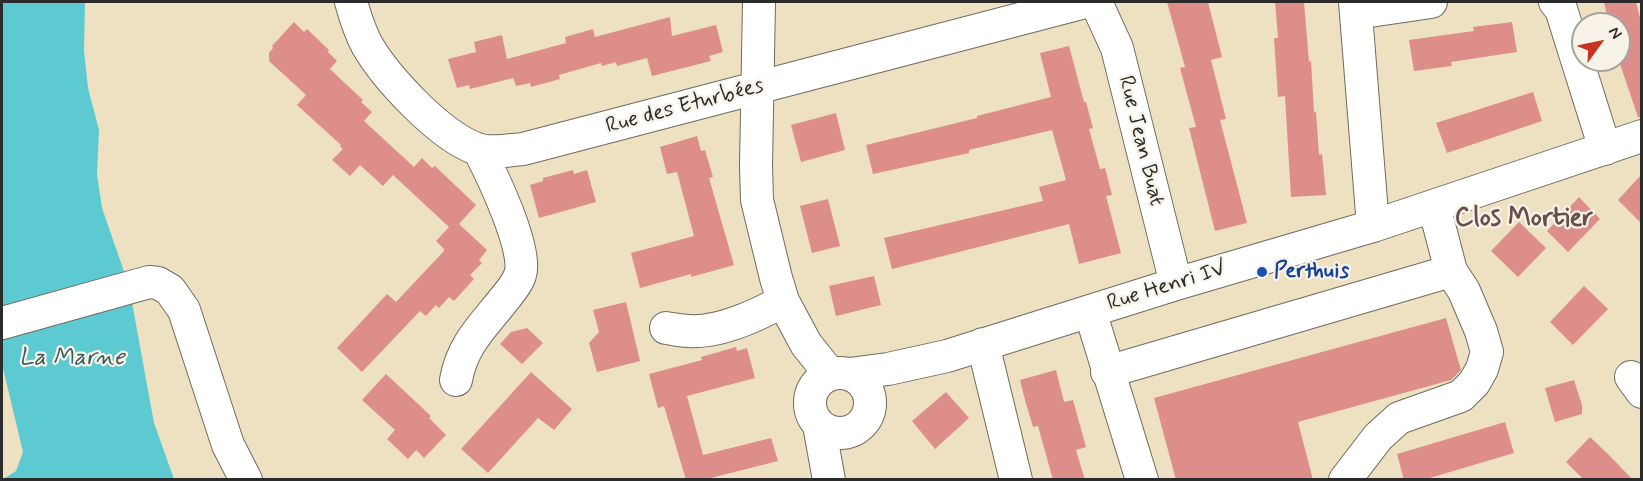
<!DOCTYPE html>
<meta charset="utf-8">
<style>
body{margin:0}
#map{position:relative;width:1643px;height:481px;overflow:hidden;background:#eee1c1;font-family:Mynerve,sans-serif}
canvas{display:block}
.frame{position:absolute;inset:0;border:3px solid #2b2b2b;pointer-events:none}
.north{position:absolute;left:1571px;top:12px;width:60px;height:60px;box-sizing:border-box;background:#f7f3e8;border:2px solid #a5a39c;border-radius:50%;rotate:57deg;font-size:16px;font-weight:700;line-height:24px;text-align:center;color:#2b2b2b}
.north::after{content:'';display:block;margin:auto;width:21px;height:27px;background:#c8321e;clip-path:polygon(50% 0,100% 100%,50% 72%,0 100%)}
</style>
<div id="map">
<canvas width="1643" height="481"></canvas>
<div class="frame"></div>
<div class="north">N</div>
</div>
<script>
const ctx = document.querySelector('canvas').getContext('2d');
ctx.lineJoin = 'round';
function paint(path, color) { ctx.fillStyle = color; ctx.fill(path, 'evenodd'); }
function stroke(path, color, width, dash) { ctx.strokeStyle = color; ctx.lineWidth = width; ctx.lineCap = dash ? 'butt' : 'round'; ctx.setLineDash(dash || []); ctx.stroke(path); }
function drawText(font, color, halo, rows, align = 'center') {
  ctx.font = font + ' Mynerve,sans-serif'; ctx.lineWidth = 4.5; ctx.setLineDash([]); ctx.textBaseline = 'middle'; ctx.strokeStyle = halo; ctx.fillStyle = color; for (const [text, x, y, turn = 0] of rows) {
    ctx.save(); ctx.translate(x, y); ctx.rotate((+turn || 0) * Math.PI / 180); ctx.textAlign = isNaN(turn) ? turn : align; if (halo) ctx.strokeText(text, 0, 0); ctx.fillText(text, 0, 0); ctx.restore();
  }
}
paint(new Path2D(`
 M2 2H85L84 51 88 88 99 130 97 174 102 208 129 286 154 423 174 479H3L16 471 23 452 2 364Z`), '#5dcad2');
paint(new Path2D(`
 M1167 2H1208L1222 57 1211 60 1226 119 1220 120 1247 223 1215 231 1189 128 1196 127 1180 68 1185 67Z
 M1275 2H1304L1309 62 1311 61 1314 112H1316L1319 155 1322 154 1326 195 1291 197 1285 96 1278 97 1274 38H1278Z
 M1604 2H1636L1641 22V117H1638L1619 61V24H1609Z
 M670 17 672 36 716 25 723 52 709 56 711 61 652 76 647 58 617 66 616 62 602 66 601 63 559 75 560 79 531 87 530 83 516 86 513 78 470 89 469 85 457 88 448 59 476 52 474 42 502 35 507 59 566 43 565 37 593 29 595 37Z
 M294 22 304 32 307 29 329 50 328 52 337 61 330 69 363 100 361 102 372 112 364 121 414 167 422 158 432 168 435 166 476 205 459 224 487 250 479 260 482 263 470 275 474 279 454 301 449 297 439 308 436 305 426 316 420 311 362 372 337 348 387 294 396 302 444 251V249L436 241 449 227 393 175 383 186 360 165 350 176 332 160 343 149 340 147 341 145 297 105 306 95 269 61V53L273 48 272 46Z
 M1512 22 1517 52 1451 62 1452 66 1414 71 1409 40 1474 31 1473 27Z
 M1069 46 1084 102H1086L1093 128 1089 129 1100 169 1105 168 1112 195 1106 196 1121 253 1079 264 1069 224 892 269 884 238 1043 201 1039 187 1066 180 1052 130 969 150V153L873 174 866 145 977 118V116L1051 97 1040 53Z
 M1533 92 1542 121 1447 153 1436 123Z
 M836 113 845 150 801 162 791 125Z
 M697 136 701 151 705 150 713 177 709 178 734 265 691 277V274L640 288 631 253 694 236 677 172 667 174 660 147Z
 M573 170 574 174 587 170 596 202 539 218 530 185 543 181V178Z
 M1641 175V223L1618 200Z
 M1579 197 1600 219 1568 252 1547 231Z
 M828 199 840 246 812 253 800 206Z
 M1519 222 1546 248 1518 277 1491 251Z
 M874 276 881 305 836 316 829 286Z
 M1584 286 1608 309 1573 345 1550 322Z
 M626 302 640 361 597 372 589 343 599 332 593 310Z
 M1446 318 1461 370 1451 380 1298 422 1313 480H1176L1154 398Z
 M527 328 543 343 522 364 500 344 511 332Z
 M736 347 737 351 747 348 755 378 687 396 703 455 771 438 778 461 703 480H686L664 406 658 408 649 374 702 360 701 357Z
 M1056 370 1064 402 1073 400 1086 447 1076 450 1085 480H1053L1038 426 1033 427 1025 400 1020 380Z
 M531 372 572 409 554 430 538 418 488 473 461 449Z
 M386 374 431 416 429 418 446 435 424 458 416 450 408 459 387 439 395 430 362 400Z
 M1574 380 1582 405V414L1555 422 1545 388Z
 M946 392 969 418 935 449 912 421Z
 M1505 422 1514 453 1423 480H1404L1397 454Z
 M1590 437 1610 456 1633 480H1584L1566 462Z`), '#de8e8a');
const minor = new Path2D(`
 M351 2C355 16 360 32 367 45 386 78 440 136 477 149 490 154 509 150 523 149L1085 2
 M759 2 756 166 757 200 776 278 783 301 806 344 830 374
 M1096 2 1117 48 1176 284
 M1355 2 1373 226
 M1555 2 1561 9 1605 149
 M1356 13 1431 2
 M1090 311 1142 480
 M2 323 149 282 158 283 170 290 184 310 228 445 246 480
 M666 328C673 329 681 331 689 331 719 333 758 315 783 301
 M983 344 1016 480
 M1107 372 1451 271
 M810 403a30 30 0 1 1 60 0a30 30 0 1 1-60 0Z
 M849 374 888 369 947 356 1176 284 1373 226 1642 136
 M1631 377 1642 392
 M456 380C462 346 481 328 502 302 508 294 517 285 520 275 529 251 491 173 479 150
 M819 425 829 480
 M1345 480 1378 437 1399 418 1461 396 1474 383 1482 369 1487 352 1481 331 1464 291 1451 271 1434 206`);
stroke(minor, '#6f6b60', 34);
stroke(minor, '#fff', 32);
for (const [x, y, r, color] of [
 [1262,272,6,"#1a4fb4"]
]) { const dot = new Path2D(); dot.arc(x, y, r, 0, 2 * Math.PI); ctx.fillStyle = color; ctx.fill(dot); stroke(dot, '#f7f3e8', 2); }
drawText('22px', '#2b2b2b', '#f7f3e8', [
 ["Rue des Eturbées",685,107,-15],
 ["Rue Jean Buat",1140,141,76],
 ["Rue Henri IV",1167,287,-17]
]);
drawText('bold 22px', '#164399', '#f7f3e8', [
 ["Perthuis",1274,272]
], 'left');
drawText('italic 24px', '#3a5b5d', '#f7f3e8', [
 ["La Marne",72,359]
]);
drawText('bold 26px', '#6a4e4c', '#f7f3e8', [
 ["Clos Mortier",1524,220]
]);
</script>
